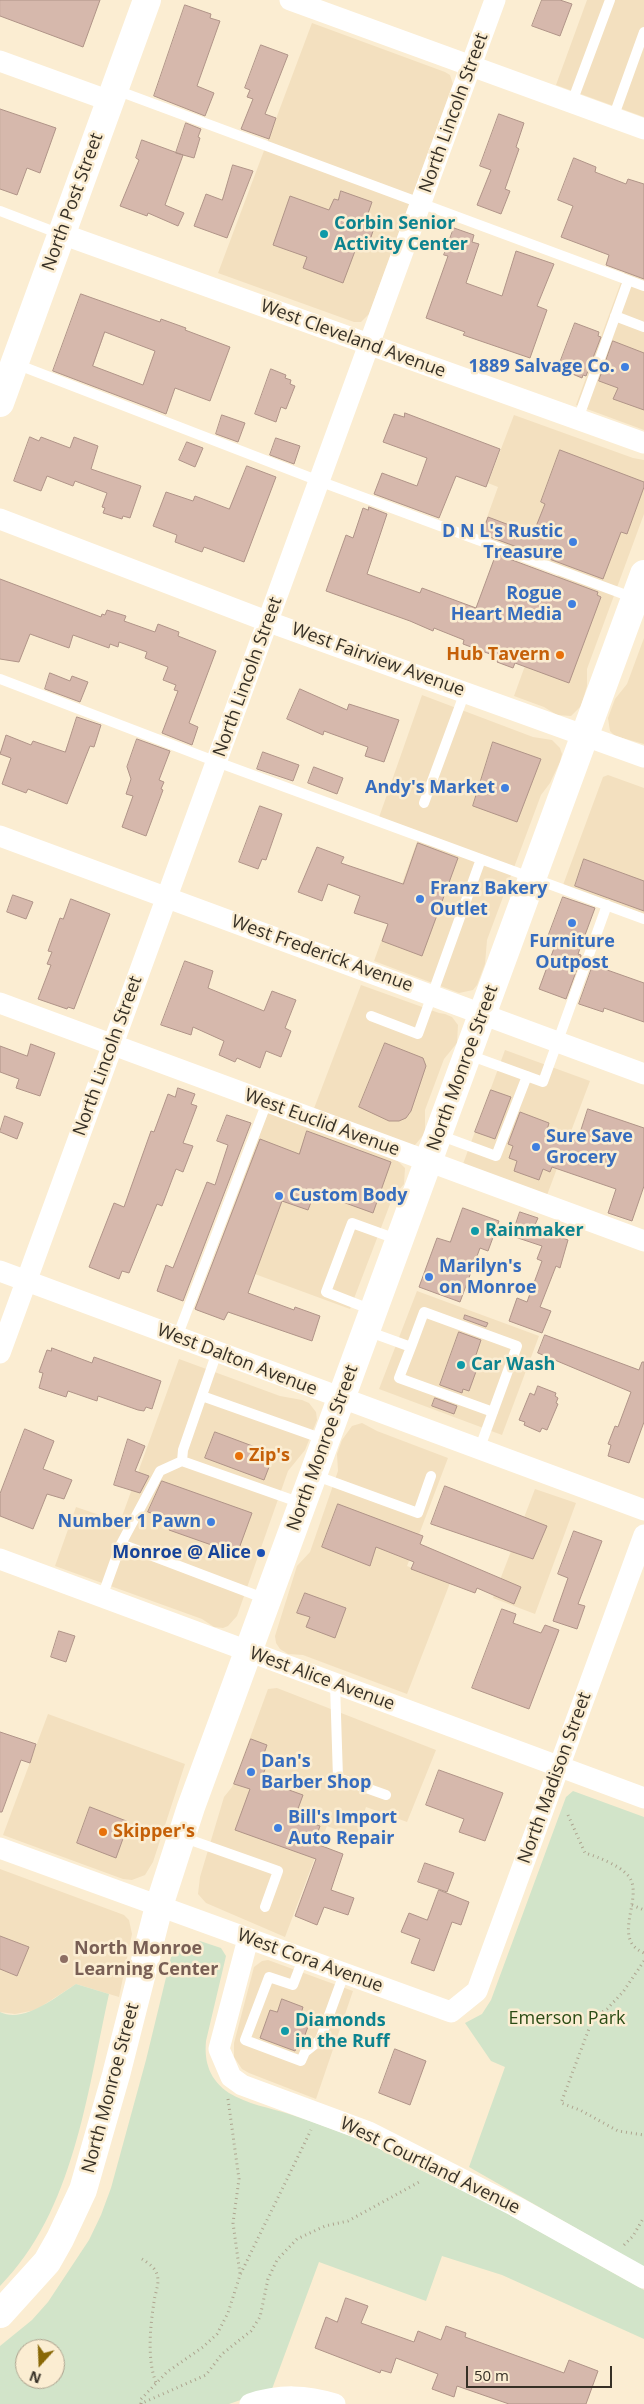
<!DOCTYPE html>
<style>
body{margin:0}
#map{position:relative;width:644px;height:2404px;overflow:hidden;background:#fbedd2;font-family:"Open Sans",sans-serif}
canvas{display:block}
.north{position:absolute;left:15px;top:2339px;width:50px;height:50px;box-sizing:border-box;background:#fbedd2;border:1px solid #aca18d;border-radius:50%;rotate:200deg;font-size:14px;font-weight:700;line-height:20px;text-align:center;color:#363026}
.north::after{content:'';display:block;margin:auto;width:18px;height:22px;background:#896806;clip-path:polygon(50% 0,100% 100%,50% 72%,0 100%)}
.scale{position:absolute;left:466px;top:2366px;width:146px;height:22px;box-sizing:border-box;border:2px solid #363026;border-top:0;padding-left:6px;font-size:15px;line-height:18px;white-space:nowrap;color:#363026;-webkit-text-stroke:4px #fbedd2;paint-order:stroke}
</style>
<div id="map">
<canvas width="644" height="2404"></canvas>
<div class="north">N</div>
<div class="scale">50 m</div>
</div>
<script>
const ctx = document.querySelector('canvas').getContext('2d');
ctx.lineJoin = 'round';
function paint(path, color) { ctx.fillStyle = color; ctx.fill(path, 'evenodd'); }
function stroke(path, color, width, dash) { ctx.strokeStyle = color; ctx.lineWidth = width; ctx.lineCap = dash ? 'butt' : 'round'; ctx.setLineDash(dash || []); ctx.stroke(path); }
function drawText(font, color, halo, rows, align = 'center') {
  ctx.font = font + ' "Open Sans",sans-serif'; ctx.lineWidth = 5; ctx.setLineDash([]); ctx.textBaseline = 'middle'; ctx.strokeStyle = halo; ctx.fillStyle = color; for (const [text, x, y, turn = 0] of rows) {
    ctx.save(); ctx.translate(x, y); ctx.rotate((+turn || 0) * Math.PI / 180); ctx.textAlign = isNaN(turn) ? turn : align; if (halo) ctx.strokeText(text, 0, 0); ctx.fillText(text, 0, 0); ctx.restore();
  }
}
paint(new Path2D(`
 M587 0H644V117L556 85Z
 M312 23 445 72 450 75 453 84 369 314 361 322H354L218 273Z
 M644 219V430L576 405Z
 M514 415 633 458 644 460V514L587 669V686L581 706 571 716 557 715 544 707 514 696 558 575 477 545 498 487 488 483Z
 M644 638V744L615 736 610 731 608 718 615 699 627 684Z
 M422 695 533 737 552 740 560 748 562 754 560 762 550 783 541 795 487 940 485 964 477 985 473 990 459 993 374 961 418 839 377 823Z
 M608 775 644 788V914L563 885 603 777Z
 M361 985 439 1013 445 1014 452 1017 458 1025 457 1043 444 1059 425 1110V1133L415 1145H405L313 1111Z
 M505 1050 590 1081 547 1195 463 1164Z
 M268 1112 398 1161 405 1168 404 1184 392 1199 350 1309 214 1259Z
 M417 1291 539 1336 502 1435 379 1389Z
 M179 1359 280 1396 302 1400 309 1403 316 1412 317 1420 305 1450 288 1471 237 1616 228 1626 223 1628 214 1627 202 1619 55 1566 76 1507 120 1522Z
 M362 1423 377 1431 448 1458 407 1566 450 1583 407 1694 303 1655 288 1654 280 1649 276 1643 275 1636 297 1566 310 1552 338 1471 337 1454 342 1440 352 1426Z
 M535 1489 576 1503 535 1614 493 1598Z
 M277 1688 436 1750 407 1822 366 1807 356 1837 327 1826 285 1937 206 1903 198 1894 200 1877 224 1797 232 1787 268 1689Z
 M48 1714 185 1764 153 1862 145 1875 132 1880 123 1879 3 1835Z
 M0 1869 124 1915 129 1920 132 1934 119 1997 76 1984 36 2010 15 2014 0 2012Z
 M268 1960 353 1991 316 2099 249 2073 242 2069 234 2057V2043L254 1967 262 1961Z`), '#f3e0bf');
paint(new Path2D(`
 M573 1791 644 1817V2267L469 2167 505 2067 491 2061 465 2023 482 2014 491 2000 566 1797Z
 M200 1941 221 1948 226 1956 206 2041C204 2063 210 2080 229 2093 247 2104 270 2108 289 2114 317 2123 344 2133 371 2145 465 2187 554 2240 644 2290V2339L502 2275 442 2256 426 2301 319 2262 272 2389 229 2404H0V2346L32 2320 48 2302 89 2240 101 2215 111 2188 146 2060 171 1957 178 1950 182 1951 189 1948 188 1944 193 1945ZM25 2349H55V2379H25Z
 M76 1984 109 1994C87 2093 74 2211 0 2286V2012C24 2024 57 1996 76 1984Z`), '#d2e4c9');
const building = new Path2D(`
 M0 0H100L83 47 0 16Z
 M542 0H560L572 4 560 36 532 26Z
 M185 5 211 14 210 18 220 21 197 86 214 93 205 116 154 96Z
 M261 45 288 55 265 114 276 118 269 139 241 129 253 99 247 97 250 90 245 88Z
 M0 109 56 128 40 173 27 168 17 195 0 189Z
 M499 114 524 123 516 147 519 149 505 189 510 191 501 214 477 205 491 170 480 166Z
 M186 123 201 129 198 137 200 138 194 158 176 153Z
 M142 140 183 155 165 205 184 213 178 226 148 213 147 216 120 206 139 160 136 158Z
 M574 158 596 167 595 172 626 184 628 179 644 184V279L606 265 609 255 561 237 573 206 558 200Z
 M233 165 253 171 227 238 194 226 206 194 222 200Z
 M341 191 372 202 365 222 375 225 368 246 358 243 343 283 303 268 307 257 273 245 290 196 329 210 334 199 338 200Z
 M454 228 474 235 472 242 479 244 466 283 502 296 516 251 554 264 537 306 547 310 530 358 463 335 465 332 426 318 448 256 444 255Z
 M81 294 160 322 161 319 186 328 185 330 230 347 210 401 175 388 166 414 53 371ZM105 332 155 351 143 385 93 366Z
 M575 323 599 332 598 336 601 337 586 376 583 375 582 378 558 368Z
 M613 341 644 353V410L613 399 618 388 599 381Z
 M271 369 286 375 285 378 291 380 290 384 295 386 286 409 281 407 276 422 255 414Z
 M405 413 500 449 486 487 456 476 439 518 374 494 382 473 417 486 427 458 383 442 394 414 404 417Z
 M222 415 245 423 238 442 216 434Z
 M30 437 39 441 41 437 70 448 74 437 98 446 91 469 141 486 130 518 123 516 122 519 103 513 105 508 102 507 107 493 75 481 73 486 47 476 41 491 14 481Z
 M276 438 300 446 294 464 270 455Z
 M187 442 203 448 195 467 179 460Z
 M560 450 644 482V487L627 534 621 532 603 579 482 534 488 517 533 534 545 504 541 502Z
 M247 466 276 477 244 562 204 547 202 552 175 542 177 535 153 526 166 492 193 501 195 496 229 509Z
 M369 507 387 514 367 574 420 593 422 588 476 608 496 554 598 592 597 595 601 597 569 683 515 663 513 668 497 662 498 657 463 644 464 640 434 628 433 631 410 621 326 591 346 535 353 538 363 508 368 510Z
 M0 579 101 617 102 614 105 615 107 610 126 616 124 621 155 632 158 624 179 632 178 636 216 651 189 723 198 727 192 745 162 733 178 691 174 690 176 685 163 680 168 667 145 658 147 652 119 642 118 647 110 644 109 648 73 635 69 648 30 634 19 662 0 659Z
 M50 673 70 681 72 676 88 682 80 702 45 689Z
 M300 689 347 710 349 704 399 720 384 762 365 756 368 747 324 731 323 735 287 719Z
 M77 717 101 725 94 747 90 746 67 804 28 789 26 793 2 784 11 758 0 754 6 735 31 745 33 741 65 752Z
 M137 739 170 751 159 780 164 782 161 789 163 790 146 836 122 827 133 796 126 794 131 779 127 767Z
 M493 742 541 759 517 822 473 806Z
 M263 752 299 765 293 781 257 769Z
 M314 767 343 778 337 794 308 783Z
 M260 806 282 814 266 860 262 859 258 869 239 862Z
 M418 843 458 858 422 956 382 941 388 924 354 913 360 896 328 884 322 901 298 892 317 847 344 857 341 863 403 884Z
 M584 859 644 881V911L575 886Z
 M13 895 33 902 26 919 7 912Z
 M563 897 595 908 578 954 581 955 580 961 566 999 539 989 557 940 548 937Z
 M71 899 110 914 74 1009 68 1007 67 1009 38 999 51 965 47 964 52 952 48 951 60 918 63 919Z
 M185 961 213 971 208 988 264 1011 272 991 296 1000 285 1028 291 1031 281 1057 266 1051 260 1068 237 1058 235 1062 219 1055 224 1041 193 1027 191 1035 161 1025Z
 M593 965 644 983V1022L604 1008 603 1012 579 1004Z
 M385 1043 423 1058 426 1066 411 1111 406 1118 399 1121H389L359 1107Z
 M31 1044 55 1053 40 1096 16 1088 19 1079 0 1072V1046L27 1056Z
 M178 1088 195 1094 191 1104 197 1106 183 1143 193 1146 183 1172 176 1169 162 1206 157 1204 129 1273 122 1271 119 1279 89 1267 114 1203 124 1207 151 1131 154 1132 168 1094 175 1097Z
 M491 1090 511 1097 495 1139 475 1132Z
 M588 1109 644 1128V1186L632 1221 608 1213 616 1189 552 1167 550 1172 543 1169 539 1180 514 1171 517 1161 509 1158 513 1146 508 1144 520 1112 549 1123 547 1130 577 1141Z
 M227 1115 251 1123 183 1301 157 1291 166 1265 173 1268 207 1182 215 1185 228 1145 217 1141Z
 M5 1116 23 1123 17 1139 0 1132Z
 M307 1131 391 1162 373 1213 315 1192 308 1210 282 1201 248 1293 294 1310 295 1307 320 1316 312 1341 228 1312 224 1320 197 1310 195 1309 260 1139 299 1154Z
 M463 1208 499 1221 488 1251 480 1248 460 1302 419 1287 437 1238 450 1242Z
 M520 1212 538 1218 534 1227 568 1240 560 1268 556 1266 540 1307 551 1311 542 1333 509 1321 517 1298 527 1302 542 1261 537 1259 542 1246 512 1236Z
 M465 1315 488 1323 486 1327 464 1319Z
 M459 1332 481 1340 473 1364 478 1366 469 1391 463 1389 462 1393 440 1385Z
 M545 1335 639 1370 642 1362H644V1422L629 1463 608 1456 611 1445 608 1444 615 1426 618 1427 631 1392 538 1353Z
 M52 1348 92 1363 94 1357 161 1381 152 1409 146 1407 144 1411 138 1410 98 1396 97 1401 68 1391 66 1397 39 1388 43 1373 39 1372 47 1350 51 1351Z
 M538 1386 556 1393 555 1396 558 1398 556 1403 558 1404 547 1430 542 1428 540 1432 524 1425 525 1422 519 1420 530 1393 534 1395Z
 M435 1398 457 1406 454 1414 432 1406Z
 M25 1429 54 1441 43 1469 72 1480 64 1499 47 1494 33 1529 0 1516V1494Z
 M215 1432 274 1454 264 1480 205 1458Z
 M128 1439 145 1446 135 1471 149 1476 140 1493 114 1485Z
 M162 1481 252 1513 237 1554 169 1530 173 1521 148 1512Z
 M445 1486 547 1526 533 1559 431 1524Z
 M338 1504 423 1536 420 1544 521 1587 514 1604 477 1588 475 1593 411 1569 414 1562 376 1547 370 1566 322 1547Z
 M574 1531 602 1541 578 1604 585 1606 577 1629 553 1621 568 1578 558 1574Z
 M305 1593 346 1608 335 1638 306 1627 310 1617 297 1613Z
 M502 1609 516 1614 513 1623 541 1633 545 1625 559 1630 529 1709 472 1688Z
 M59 1631 75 1636 66 1662 51 1657Z
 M0 1732 36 1744 30 1763 21 1760 2 1812H0Z
 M251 1739 267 1745 261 1762 267 1764 261 1780 303 1795 295 1817 320 1826 314 1843 343 1854 331 1890 354 1898 348 1915 324 1907 317 1925 295 1916 316 1859 235 1830 250 1789 234 1784Z
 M439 1770 503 1793 485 1841 459 1832 464 1819 426 1805Z
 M90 1807 129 1822 116 1858 77 1843Z
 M425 1863 454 1873 447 1892 418 1882Z
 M439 1890 469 1902 461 1925 452 1922 434 1971 411 1963 420 1939 401 1932 409 1913 427 1920Z
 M0 1936 29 1947 17 1976 0 1969Z
 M282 1999 303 2007 300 2017 310 2021 301 2046 298 2044 295 2051 260 2038 270 2010 277 2012Z
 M395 2049 426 2061 410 2105 379 2093Z
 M346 2298 368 2306 361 2323 414 2342 418 2331 441 2340 446 2326 466 2333 465 2337 564 2373 569 2360 598 2371 586 2404H509L457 2386 454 2397 432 2389 438 2374 396 2358 391 2373 381 2370 380 2373 315 2348 326 2317 337 2322Z`);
paint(building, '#d6b8ac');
stroke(building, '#b09488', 1);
stroke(new Path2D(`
 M568 1815 585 1853C598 1857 625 1867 631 1880 641 1902 612 1940 644 1953
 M632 1905 644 1910
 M644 1961 623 1992 607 2009 593 2018 561 2103 580 2110 618 2131 644 2135
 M228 2099 239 2179 233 2223 240 2274
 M624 2245 633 2236 644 2217
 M142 2259C147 2262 154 2267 156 2272 161 2282 155 2292 154 2302 150 2328 147 2359 156 2383
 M140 2404 206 2375 222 2354 251 2331 260 2317 268 2279 277 2260 297 2239 325 2226 348 2221 421 2181
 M141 2404V2399L167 2372 203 2347 217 2334 228 2313 240 2275 311 2130`), '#aea48f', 3, [1, 4]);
stroke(new Path2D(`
 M116 90 644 286
 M572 102 610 0
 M613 118 644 32
 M0 211 60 234
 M615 316 644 327
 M16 364 319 481 634 598
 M578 419 628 281
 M0 679 217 762 644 919
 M424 803 465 692
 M371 1016 418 1034 481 859
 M469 1055 543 1082 607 905
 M439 1135 496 1156 527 1076
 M372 1310 326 1292 352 1223 399 1240
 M367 1331 411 1347 424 1312 517 1346 479 1450
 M177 1337 267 1102
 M411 1347 399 1378 493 1412
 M202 1396 326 1440
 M182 1461 301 1503
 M314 1475 418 1513 431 1476
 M121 1544 160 1471 182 1461 183 1450 217 1352
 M102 1597 121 1544 266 1599
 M335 1684 338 1778 386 1795
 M182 1837 278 1871 265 1907
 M303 1959 293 1985 269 1977 245 2040 301 2061 305 2052 320 2040 344 1974`), '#fff', 10);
stroke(new Path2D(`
 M290 0 644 129
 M0 61 110 101
 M62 234 644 443
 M0 519 269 622 644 757
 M0 836 644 1074
 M0 1003 644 1241
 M0 1271 644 1510
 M0 1353 495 0
 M0 1559 644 1798
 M0 1848 451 2012 477 1991 644 1535
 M248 1939 219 2049 231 2077 242 2085 369 2132 515 2206 644 2278
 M250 2404C280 2394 306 2395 335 2404`), '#fff', 21);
stroke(new Path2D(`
 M0 403 147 0
 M0 2314 47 2262 60 2239 83 2190 116 2075 159 1906 191 1807 644 574`), '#fff', 28);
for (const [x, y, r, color] of [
 [324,234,5,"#0f9aa8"],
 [625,367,5,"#3f7fe0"],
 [573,542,5,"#3f7fe0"],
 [572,604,5,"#3f7fe0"],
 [560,655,5,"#e8710a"],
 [505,788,5,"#3f7fe0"],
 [420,899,5,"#3f7fe0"],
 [572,923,5,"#3f7fe0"],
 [536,1147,5,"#3f7fe0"],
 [279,1196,5,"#3f7fe0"],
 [475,1231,5,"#0f9aa8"],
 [429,1277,5,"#3f7fe0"],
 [461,1365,5,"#0f9aa8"],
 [239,1456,5,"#e8710a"],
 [211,1522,5,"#3f7fe0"],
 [261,1553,5,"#1a4fb4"],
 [251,1772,5,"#3f7fe0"],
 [278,1828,5,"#3f7fe0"],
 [103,1832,5,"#e8710a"],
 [64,1959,5,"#8d6e63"],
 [285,2031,5,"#0f9aa8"]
]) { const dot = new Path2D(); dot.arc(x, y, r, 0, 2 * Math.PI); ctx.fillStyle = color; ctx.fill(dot); stroke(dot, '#fbedd2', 2); }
drawText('18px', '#363026', '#fbedd2', [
 ["North Lincoln Street",454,113,-70],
 ["North Post Street",73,202,-70],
 ["West Cleveland Avenue",353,339,20],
 ["West Fairview Avenue",378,660,20],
 ["North Lincoln Street",248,677,-70],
 ["West Frederick Avenue",322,954,20],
 ["North Lincoln Street",108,1056,-70],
 ["North Monroe Street",463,1068,-70],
 ["West Euclid Avenue",322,1123,20],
 ["West Dalton Avenue",237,1360,21],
 ["North Monroe Street",323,1448,-70],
 ["West Alice Avenue",322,1679,20],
 ["North Madison Street",555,1778,-70],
 ["West Cora Avenue",310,1961,20],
 ["North Monroe Street",111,2088,-75],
 ["West Courtland Avenue",430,2166,26]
]);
drawText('bold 18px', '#0d838f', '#fbedd2', [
 ["Corbin Senior",334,224],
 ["Activity Center",334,245],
 ["Rainmaker",485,1231],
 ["Car Wash",471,1365],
 ["Diamonds",295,2021],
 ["in the Ruff",295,2042]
], 'left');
drawText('bold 18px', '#366cbe', '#fbedd2', [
 ["1889 Salvage Co.",615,367,"right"],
 ["D N L's Rustic",563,532,"right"],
 ["Treasure",563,553,"right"],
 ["Rogue",562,594,"right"],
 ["Heart Media",562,615,"right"],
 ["Andy's Market",495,788,"right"],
 ["Franz Bakery",430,889],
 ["Outlet",430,910],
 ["Furniture",572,942,"center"],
 ["Outpost",572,963,"center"],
 ["Sure Save",546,1137],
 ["Grocery",546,1158],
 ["Custom Body",289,1196],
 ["Marilyn's",439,1267],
 ["on Monroe",439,1288],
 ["Number 1 Pawn",201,1522,"right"],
 ["Dan's",261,1762],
 ["Barber Shop",261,1783],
 ["Bill's Import",288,1818],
 ["Auto Repair",288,1839]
], 'left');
drawText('bold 18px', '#c56008', '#fbedd2', [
 ["Hub Tavern",550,655,"right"],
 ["Zip's",249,1456],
 ["Skipper's",113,1832]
], 'left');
drawText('bold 18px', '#164399', '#fbedd2', [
 ["Monroe @ Alice",251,1553]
], 'right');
drawText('bold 18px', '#785e54', '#fbedd2', [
 ["North Monroe",74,1949],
 ["Learning Center",74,1970]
], 'left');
drawText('18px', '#2b4c15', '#fbedd2', [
 ["Emerson Park",567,2019]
]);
</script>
